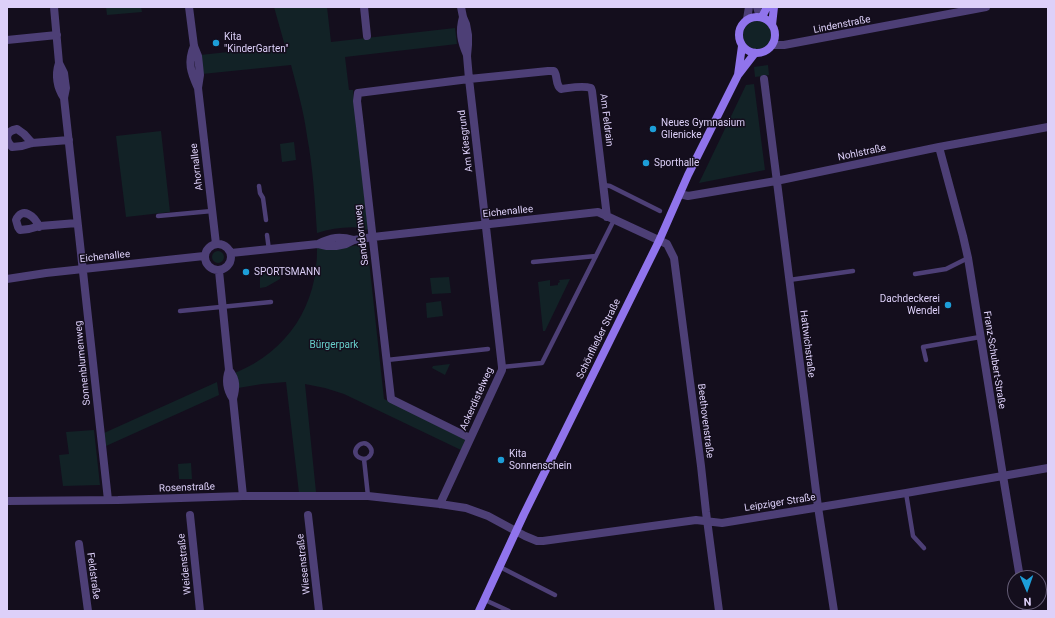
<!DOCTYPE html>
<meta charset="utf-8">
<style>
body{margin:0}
#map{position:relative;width:1055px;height:618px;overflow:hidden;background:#140e1d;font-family:Roboto,sans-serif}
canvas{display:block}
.frame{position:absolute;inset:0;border:8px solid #ddd0f9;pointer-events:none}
.north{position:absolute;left:1007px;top:570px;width:40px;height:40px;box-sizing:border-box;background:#140e1d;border:1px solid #645c75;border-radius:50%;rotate:178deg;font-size:11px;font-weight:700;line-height:16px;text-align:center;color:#ddd0f9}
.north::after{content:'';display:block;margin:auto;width:14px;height:18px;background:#1d9ed8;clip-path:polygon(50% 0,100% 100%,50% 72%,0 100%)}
</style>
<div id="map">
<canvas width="1055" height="618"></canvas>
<div class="frame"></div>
<div class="north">N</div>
</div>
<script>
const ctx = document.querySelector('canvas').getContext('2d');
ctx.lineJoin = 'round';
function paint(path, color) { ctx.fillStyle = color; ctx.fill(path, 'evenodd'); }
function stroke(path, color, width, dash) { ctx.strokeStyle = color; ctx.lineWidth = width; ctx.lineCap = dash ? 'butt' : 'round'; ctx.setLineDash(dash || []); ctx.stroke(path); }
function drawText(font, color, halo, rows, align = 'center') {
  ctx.font = font + ' Roboto,sans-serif'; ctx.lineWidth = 3; ctx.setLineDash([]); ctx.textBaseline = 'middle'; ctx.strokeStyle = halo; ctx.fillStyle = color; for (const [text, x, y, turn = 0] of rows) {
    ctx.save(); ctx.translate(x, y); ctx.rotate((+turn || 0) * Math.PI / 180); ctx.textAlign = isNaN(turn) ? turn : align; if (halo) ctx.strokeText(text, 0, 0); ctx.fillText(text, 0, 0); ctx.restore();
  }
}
paint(new Path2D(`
 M106 7H141L142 12 107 15Z
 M274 7H327L331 42 455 28 457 44 345 57 349 90H353L368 229 365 230 364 228C349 226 332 228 317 233 315 201 313 168 307 136 304 112 297 88 291 65L202 74 200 55 285 46Z
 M743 35a14 14 0 1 1 28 0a14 14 0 1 1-28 0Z
 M768 65 769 75 755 77 754 67Z
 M754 84 765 170 699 183 746 85Z
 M161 131 170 212 126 217 116 136Z
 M294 142 296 160 282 162 280 144Z
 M367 242 384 399 466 438 461 450 344 394 325 388 305 384 316 492 299 493 286 382 262 384 238 388 235 373C288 351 318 305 317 248 334 249 351 248 367 242Z
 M212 257a6 6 0 1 1 12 0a6 6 0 1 1-12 0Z
 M283 266 280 279 266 287 260 288V275L266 273 267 270 275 269Z
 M449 277 451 293 432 294 430 278Z
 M570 279 545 331H543L538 282 550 280V286L558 285V283L560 282 559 280Z
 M441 301 443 316 427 318 426 303Z
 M450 364 445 375 432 368 433 366Z
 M217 382 219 395 106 446 104 433Z
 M94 430 100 485 63 486 59 455 69 454 66 432Z
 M191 463 192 479H179L178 464Z`), '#122226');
stroke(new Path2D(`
 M604 185 610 186 660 211
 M259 186 260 193 263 198 266 220
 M158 216 212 211
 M267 235 269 250
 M533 262 596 256
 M915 274 946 269 968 258
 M789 280 853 271
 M180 311 271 302
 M387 360 488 349
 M926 360 923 347 980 337
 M502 367 542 363 614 220
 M364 459C345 456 362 435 370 447 374 452 370 458 364 459L368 496
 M906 493 913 536 924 548
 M500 567 555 595
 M485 600 509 611`), '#4d3f76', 4.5);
stroke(new Path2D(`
 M54 7 59 63 64 73 65 81 66 88 64 98 108 500
 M189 7 194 46 198 56 199 65 200 75 198 88 216 244
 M364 7 367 36
 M757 7 760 17
 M463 17C459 31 461 42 467 55
 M747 19 749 7
 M7 40 57 35
 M772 45H784L986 7
 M194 46C187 62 191 73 198 88
 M59 63C55 75 57 88 64 98
 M764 79 818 507 834 611
 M32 143 24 134 17 129C6 131 4 139 12 147L22 146 32 143 69 140
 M939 147 963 236 968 258 1003 476 1020 578
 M680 194 688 196 776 181 939 147 1048 127
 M39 227C35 216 22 206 16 220L18 227 20 230 29 229 40 226 77 223
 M205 257a13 13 0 1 1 26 0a13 13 0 1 1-26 0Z
 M318 244C331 237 340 236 354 240
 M231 253 318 244 327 246H336L346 244 354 240 373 237 598 212 667 244 674 258 701 466 706 512 719 611
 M219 271 229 370C225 381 227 390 233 399
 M7 279 46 273 204 256
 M229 370C237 380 236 388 233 399L243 496
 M470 438 391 399 360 126 357 101 358 93 469 79 548 71H554C558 76 555 85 561 89 570 88 582 85 591 88L592 91 607 217
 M7 501 118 500 243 496H368L440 504 466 508 488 516 525 536 537 541H543L696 520 722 523 906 493 1048 468
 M440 504 502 370V367L469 79 467 56 468 45V35L466 24 463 17 461 7
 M190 515 200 611
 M308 515 319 611
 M79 544 88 611
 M1025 602 1026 611`), '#4d3f76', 8);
stroke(new Path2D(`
 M739 35a18 18 0 1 1 36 0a18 18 0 1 1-36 0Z
 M762 17 767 7
 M772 25 774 7
 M738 75 755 53
 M479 611 524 514 659 241 688 175 738 75 742 46`), '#9074ec', 8);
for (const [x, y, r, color] of [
 [216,43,4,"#1d9ed8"],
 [653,129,4,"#1d9ed8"],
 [646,163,4,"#1d9ed8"],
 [246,272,4,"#1d9ed8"],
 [948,305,4,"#1d9ed8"],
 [501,460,4,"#1d9ed8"]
]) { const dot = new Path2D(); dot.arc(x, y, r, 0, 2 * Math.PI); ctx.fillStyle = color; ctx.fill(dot); stroke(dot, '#140e1d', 1.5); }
drawText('10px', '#ddd0f9', '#140e1d', [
 ["Lindenstraße",842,25,-11],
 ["Am Feldrain",606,120,83],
 ["Am Kiesgrund",466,141,-97],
 ["Nohlstraße",862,153,-12],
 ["Ahornallee",197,167,-97],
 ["Eichenallee",508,212,-6],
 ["Sanddornweg",362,235,-97],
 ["Eichenallee",105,257,-6],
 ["Schönfließer Straße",599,339,-64],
 ["Hattwichstraße",807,344,83],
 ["Franz-Schubert-Straße",994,360,81],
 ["Sonnenblumenweg",83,363,-96],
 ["Ackerdistelweg",477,399,-66],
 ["Beethovenstraße",705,421,83],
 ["Rosenstraße",187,488,-2],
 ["Leipziger Straße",780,503,-9],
 ["Weidenstraße",185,564,-96],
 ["Wiesenstraße",304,564,-96],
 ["Feldstraße",93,576,82]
]);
drawText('10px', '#ddd0f9', '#140e1d', [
 ["Kita",224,37],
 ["\"KinderGarten\"",224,49],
 ["Neues Gymnasium",661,123],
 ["Glienicke",661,135],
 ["Sporthalle",654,163],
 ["SPORTSMANN",254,272],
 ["Dachdeckerei",940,299,"right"],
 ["Wendel",940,311,"right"],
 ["Kita",509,454],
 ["Sonnenschein",509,466]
], 'left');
drawText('10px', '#67ceca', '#140e1d', [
 ["Bürgerpark",334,345]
]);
</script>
